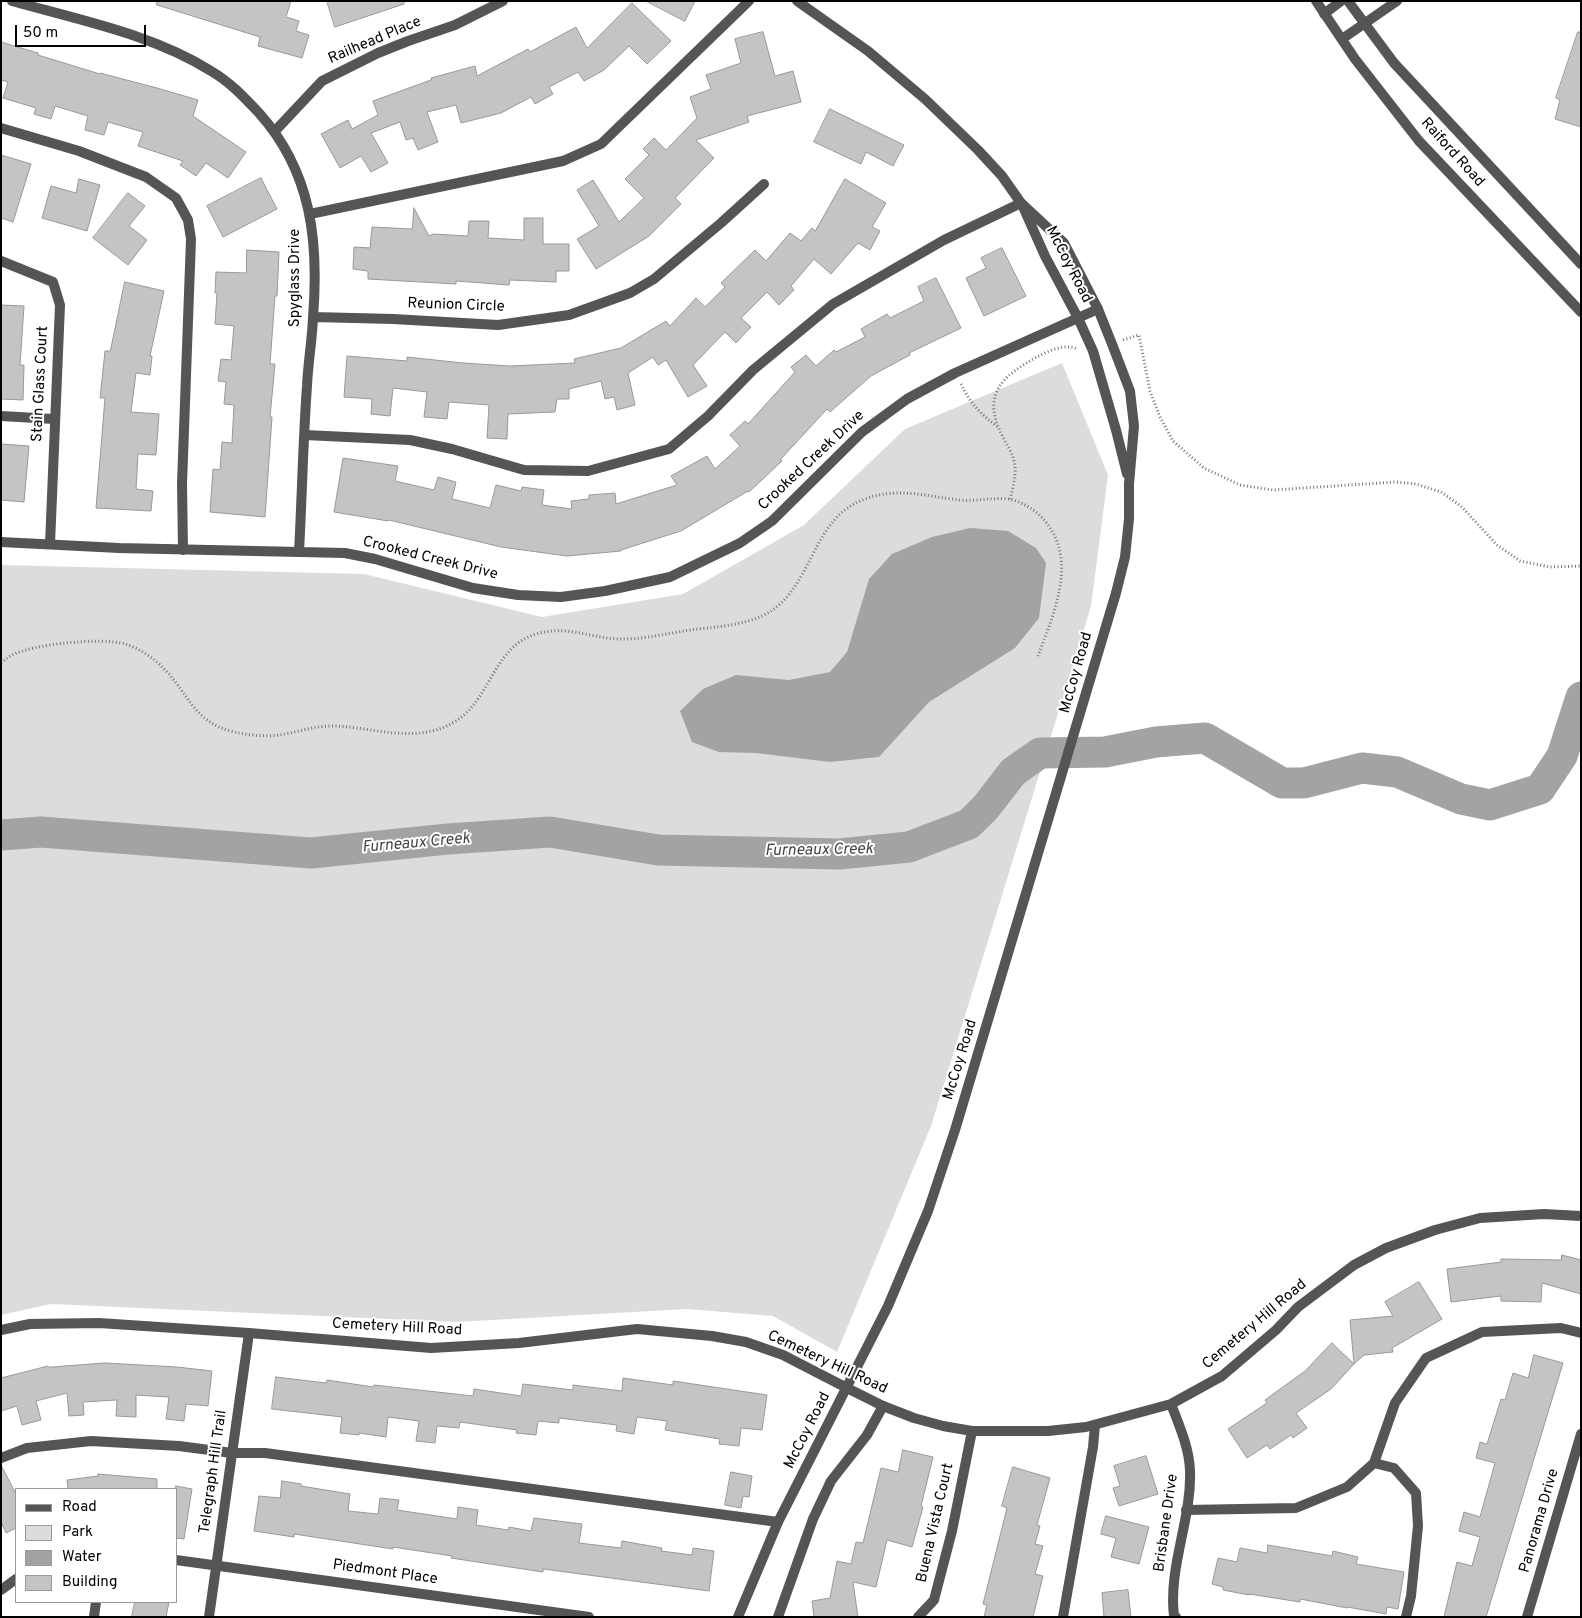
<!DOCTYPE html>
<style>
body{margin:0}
#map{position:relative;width:1582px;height:1618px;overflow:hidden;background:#fff;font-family:Overpass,sans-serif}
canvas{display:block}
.frame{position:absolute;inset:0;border:2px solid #000;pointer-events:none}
.legend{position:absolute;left:15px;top:1488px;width:162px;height:115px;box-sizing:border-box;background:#fff;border:1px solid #999;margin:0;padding:6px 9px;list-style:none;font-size:15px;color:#000}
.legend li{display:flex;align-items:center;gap:10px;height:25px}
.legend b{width:25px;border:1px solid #999}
.scale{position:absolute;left:15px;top:25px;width:131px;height:22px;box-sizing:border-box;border:2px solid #000;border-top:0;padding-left:6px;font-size:15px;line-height:18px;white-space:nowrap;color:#000;-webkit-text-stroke:4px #fff;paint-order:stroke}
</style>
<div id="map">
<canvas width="1582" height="1618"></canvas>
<div class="frame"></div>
<ul class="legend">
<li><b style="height:6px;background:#555"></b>Road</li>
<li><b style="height:14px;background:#dcdcdc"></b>Park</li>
<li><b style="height:14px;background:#a3a3a3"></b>Water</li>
<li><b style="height:14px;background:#c4c4c4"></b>Building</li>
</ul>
<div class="scale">50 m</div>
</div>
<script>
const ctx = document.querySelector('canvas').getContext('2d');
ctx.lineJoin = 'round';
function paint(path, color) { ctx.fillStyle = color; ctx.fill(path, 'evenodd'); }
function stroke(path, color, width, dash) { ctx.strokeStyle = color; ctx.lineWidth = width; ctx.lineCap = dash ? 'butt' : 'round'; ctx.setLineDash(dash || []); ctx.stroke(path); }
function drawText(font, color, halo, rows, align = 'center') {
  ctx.font = font + ' Overpass,sans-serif'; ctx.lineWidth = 4; ctx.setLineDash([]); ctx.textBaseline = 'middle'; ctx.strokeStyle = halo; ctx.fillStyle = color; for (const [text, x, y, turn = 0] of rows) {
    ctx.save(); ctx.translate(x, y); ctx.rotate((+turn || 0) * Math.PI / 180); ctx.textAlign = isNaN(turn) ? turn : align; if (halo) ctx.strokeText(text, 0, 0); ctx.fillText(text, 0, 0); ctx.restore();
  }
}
paint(new Path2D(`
 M1062 363 1108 475 1091 606 931 1126 837 1352 773 1316 687 1309 456 1322 51 1304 1 1315V565L364 574 542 617 683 594 804 525 905 429Z`), '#dcdcdc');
paint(new Path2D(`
 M970 528 1008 531 1036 548 1046 563 1039 618 1015 648 929 702 879 757 830 762 756 753 719 752 692 742 680 711 703 689 736 675 789 680 830 672 847 652 869 579 892 554 932 537Z`), '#a3a3a3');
stroke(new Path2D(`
 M1 835 41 832 311 853 448 839 550 832 658 850 839 854 909 847 969 824 986 807 1013 772 1040 753 1105 752 1156 742 1205 738 1282 783H1304L1362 768 1397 772 1461 799 1490 805 1540 789 1562 756 1581 697`), '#a3a3a3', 31);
const building = new Path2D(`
 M157 1H291L286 17 299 21 296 31 309 35 302 58 258 46 260 37 157 5Z
 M327 1H404V4L335 27Z
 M646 1H695L685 21Z
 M632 3 671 41 647 64 629 46 604 70 584 81 578 72 549 87 553 94 535 104 531 97 501 113 461 123 456 105 427 112 438 142 418 150 413 138 406 140 400 122 371 133 388 163 371 172 361 156 340 168 321 134 348 120 352 129 378 115 373 101 431 80V78L475 66 477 76 528 49 530 52 576 27 587 48Z
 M763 32 775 76 793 71 801 102 747 116 749 122 696 140 714 158 675 198 681 204 649 236 596 269 577 239 599 226 577 190 593 180 619 222 644 198 625 179 649 155 643 149 654 138 666 150 697 118 690 97 711 89 706 75 741 63 735 39Z
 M1578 32H1581V127L1555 119 1560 100 1556 98Z
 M1 42 38 53V55L100 74V73L157 88 198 100 193 116 246 152 228 178 206 163 196 176 180 165 183 161 138 146 143 132 108 122 104 135 85 130 88 116 55 106 51 119 34 114 36 108 3 98 8 82 1 80Z
 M830 109 904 145 893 166 866 152 861 164 814 142Z
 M1 155 31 164 13 222 1 218Z
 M261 178 277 209 223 237 207 206Z
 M79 179 100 185 87 231 42 218 51 186 76 193Z
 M845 179 886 203 872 227 880 231 870 250 858 243 831 274 814 259 791 286 794 290 779 305 767 292 741 318 751 327 736 343 725 332 693 365 707 386 688 397 666 360 658 365 653 357 628 373 635 405 617 410 614 397 605 399 601 381 569 389V399H557L555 412 508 414 507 439 487 438 489 405 449 402 447 419 424 417 427 392 393 388 390 416 371 414 372 399 344 397 347 356 407 361V357L463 363 510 366 575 363 574 359 621 348 666 321 670 326 696 298 705 307 725 287 721 283 755 250 766 261 790 233 801 241 812 228 815 231Z
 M128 193 145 206 129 226 147 240 128 265 93 238Z
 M414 208 429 236 433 234 468 236 469 221H489L488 238 524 240V218H543V244H569V271H556V282L510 280 509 285 456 281V284L368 279V271L353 269 354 247 370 248 372 227 412 229Z
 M1002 248 1026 296 984 316 966 278 986 268 981 258Z
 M247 250 279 252 277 296H275L270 364H275L270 417H272L265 517 210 512 213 469 220 470 222 442 232 443 234 405 224 404 226 382 218 381 221 359 231 360 234 326 215 324 217 293H215L216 272 246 273Z
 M936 278 961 328 909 353 910 355 871 376 830 412 827 409 780 460 782 461 749 492 748 491 681 531 621 550V551L567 556 501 547 389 520 388 521 334 512 343 458 398 466 395 481 434 490 438 477 456 482 452 499 490 508 496 485 521 491 522 487 544 490 542 505 572 509 571 501 589 499V495L615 493 616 504 677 485 671 476 707 456 715 469 740 446 730 435 745 421 748 424 795 372 791 367 806 355 816 366 834 350 836 352 865 337 861 329 887 314 890 318 924 301 918 287Z
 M125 282 164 291 150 356H152L150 375 136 373 131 412 159 414 156 455 138 454 136 489 153 491 151 511 96 508 105 398H100L105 351H110Z
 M1 305 24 306 20 365H24L23 400 1 399Z
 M1 444 29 446 24 502 1 500Z
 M1562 1255 1581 1260V1294L1542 1283 1541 1302 1501 1301V1296L1451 1302 1447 1269 1501 1262V1259L1561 1260Z
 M1419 1282 1442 1319 1392 1348 1393 1352 1364 1355 1354 1364 1350 1320 1393 1316 1385 1302Z
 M1332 1343 1354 1364 1331 1389 1296 1413 1307 1428 1293 1438 1291 1435 1270 1449 1267 1445 1247 1458 1228 1429 1267 1403 1265 1400 1305 1371Z
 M1534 1355 1563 1363 1486 1617H1444L1457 1562 1472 1566 1480 1537 1459 1531 1464 1512 1480 1517 1495 1463 1476 1458 1480 1442 1487 1444 1501 1399 1505 1400 1513 1373 1528 1378Z
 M105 1363 177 1367 212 1371 208 1406 186 1404 184 1421 166 1419 169 1397 136 1395V1417L116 1416 117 1400 83 1402 84 1415 69 1416 67 1393 36 1401 41 1420 22 1425 17 1406 1 1411V1378L48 1366 49 1367Z
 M276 1377 326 1383 327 1380 373 1387 374 1385 473 1396 474 1389 521 1396 523 1384 573 1390V1385L622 1391 623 1378 673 1385V1381L767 1395 762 1430 741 1428 739 1446 719 1444 720 1439 665 1430 667 1421 637 1417 634 1434 616 1431 617 1425 559 1418V1423L538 1421 536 1435 516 1433 517 1430 460 1422 459 1428 437 1426 435 1443 416 1441 419 1421 388 1417 386 1437 359 1433V1435L340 1433 342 1417 272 1409Z
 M903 1450 933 1457 921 1506 923 1507 912 1547 887 1540 876 1587 853 1582 858 1617H814L812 1601 830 1598 837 1561 851 1564 856 1542 863 1543 881 1468 898 1472Z
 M1146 1456 1158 1494 1119 1506 1113 1488 1120 1486 1114 1466Z
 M1 1465 16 1494V1528L6 1533 1 1522Z
 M1013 1467 1050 1478 1037 1525 1040 1526 1035 1544 1043 1546 1035 1574 1043 1576 1033 1617H984L987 1605 983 1604 1007 1508 1002 1506Z
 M731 1472 752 1476 749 1497 743 1496 741 1508 725 1505Z
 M98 1474 157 1479V1489H68L67 1480 98 1476Z
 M282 1481 301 1484V1486L350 1494 348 1511 378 1514 380 1498 399 1500 397 1510 457 1519 458 1507 478 1510 476 1525 508 1530 509 1527 531 1531 534 1518 582 1524 579 1543 621 1548 622 1541 662 1548 661 1551 692 1555 693 1548 714 1551 709 1591 543 1569V1572L451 1558 452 1556 393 1547V1549L294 1534V1537L254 1531 259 1496 280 1498Z
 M176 1486 192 1489 184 1539 176 1538Z
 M1106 1516 1149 1527 1139 1564 1111 1557 1116 1538 1101 1534Z
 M1268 1545 1332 1556 1333 1551 1358 1557 1356 1564 1404 1572 1398 1609 1387 1607 1386 1614 1347 1607V1608L1300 1599V1602L1249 1594V1595L1223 1590V1587L1212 1584 1218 1558 1237 1562 1240 1548 1267 1553Z
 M1128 1590 1131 1617H1104L1102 1593Z
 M135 1602H169L166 1617H132Z`);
paint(building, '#c4c4c4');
stroke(building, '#999', 1);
stroke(new Path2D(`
 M1123 340 1139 335 1150 391 1160 417 1173 441 1204 468 1240 485 1273 490 1395 482 1416 484 1441 492 1461 506 1497 545 1520 561 1550 567 1581 566
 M961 384C971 405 981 414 999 428
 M1010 499C1013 488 1016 476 1015 465 1013 452 1004 441 999 429 983 391 1006 374 1037 357 1048 351 1065 343 1077 349
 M1 663C5 660 8 657 12 655 34 644 102 637 125 644 139 648 154 658 164 669 184 688 192 715 219 727 238 735 265 738 285 734 301 731 315 726 331 726 364 726 399 739 432 731 493 717 485 650 536 634 564 625 589 637 616 639 640 640 665 634 690 630 713 627 740 626 762 616 812 593 810 522 860 501 894 486 925 496 959 500 977 502 996 496 1013 500 1029 505 1041 514 1050 528 1076 566 1052 618 1038 656`), '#777', 3, [1, 2.5]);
stroke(new Path2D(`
 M1324 14 1341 1
 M1342 39 1397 1
 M1 128 79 151 146 177 176 198 188 220 191 239 182 484 183 550
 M310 214 563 161 601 144 749 1
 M1 416 54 419
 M305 435 410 440 452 449 524 470 588 471 669 449 708 416 753 370 833 304 944 240 1021 203
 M1 1458 27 1448 91 1441 179 1446 232 1453H265L778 1522
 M1374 1463 1395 1403 1426 1358 1482 1332 1561 1328 1581 1333
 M1186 1510 1296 1508 1347 1487 1374 1463 1394 1468 1416 1493 1418 1526 1411 1596 1406 1617
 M94 1617 96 1602
 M778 1617 813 1519 831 1481 867 1435 883 1406
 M1063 1617 1093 1447 1095 1425`), '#555', 10);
stroke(new Path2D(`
 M12 1C79 20 152 34 211 71 230 82 244 97 259 113 312 172 319 242 313 318 312 341 308 363 307 386 303 441 302 497 299 552
 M275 131 322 81 378 53 408 41 455 25 503 1
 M1 261 53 282 60 305 50 544
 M313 317 393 319 498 325 569 315 630 293 654 279 721 223 764 184
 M1 542 119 548 345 553 375 559 473 588 518 595 561 597 605 591 670 577 740 543 772 521 862 432 907 399 955 373 1098 309
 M847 1388 883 1406 914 1418 943 1426 972 1431H1048L1086 1427 1171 1404 1222 1376 1276 1330 1298 1307 1354 1265 1386 1248 1435 1230 1480 1218 1544 1214 1581 1216
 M1171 1404C1179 1425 1189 1447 1190 1470 1192 1519 1168 1567 1174 1616L1176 1617
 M176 1560 589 1617
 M1 1590 16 1579
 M209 1617 249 1333
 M918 1617 934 1600 952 1531 972 1431
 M1527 1617 1581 1434`), '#555', 10);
stroke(new Path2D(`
 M1316 1 1355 59 1419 141 1581 312
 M1348 1 1394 63 1581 264
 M1024 209 1045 256 1078 318 1093 351 1116 430 1127 474
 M1 1330 30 1324 99 1323 249 1333 431 1348 519 1343 637 1329 712 1336 746 1342 783 1355 847 1388
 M738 1617 778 1522 888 1306 928 1211 955 1130 1116 593 1125 557 1129 519V484L1134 426 1130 391 1112 344 1098 309 1064 243 1021 203 1002 176 978 150 925 99 868 51 797 1`), '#555', 10);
drawText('15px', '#000', '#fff', [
 ["Railhead Place",375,41,-23],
 ["Raiford Road",1452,153,48],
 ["McCoy Road",1068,265,63],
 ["Spyglass Drive",296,278,-90],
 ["Reunion Circle",456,306,2],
 ["Stain Glass Court",41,384,-87],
 ["Crooked Creek Drive",812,461,-43],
 ["Crooked Creek Drive",430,559,14],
 ["McCoy Road",1077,673,-74],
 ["McCoy Road",961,1060,-73],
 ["Cemetery Hill Road",1255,1325,-40],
 ["Cemetery Hill Road",397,1328,3],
 ["Cemetery Hill Road",827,1363,25],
 ["McCoy Road",808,1431,-63],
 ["Telegraph Hill Trail",214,1472,-82],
 ["Panorama Drive",1540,1521,-74],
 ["Buena Vista Court",936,1523,-77],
 ["Brisbane Drive",1167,1523,-82],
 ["Piedmont Place",385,1573,8]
]);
drawText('italic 16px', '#444', '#fff', [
 ["Furneaux Creek",416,844,-5],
 ["Furneaux Creek",819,851,-1]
]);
</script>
